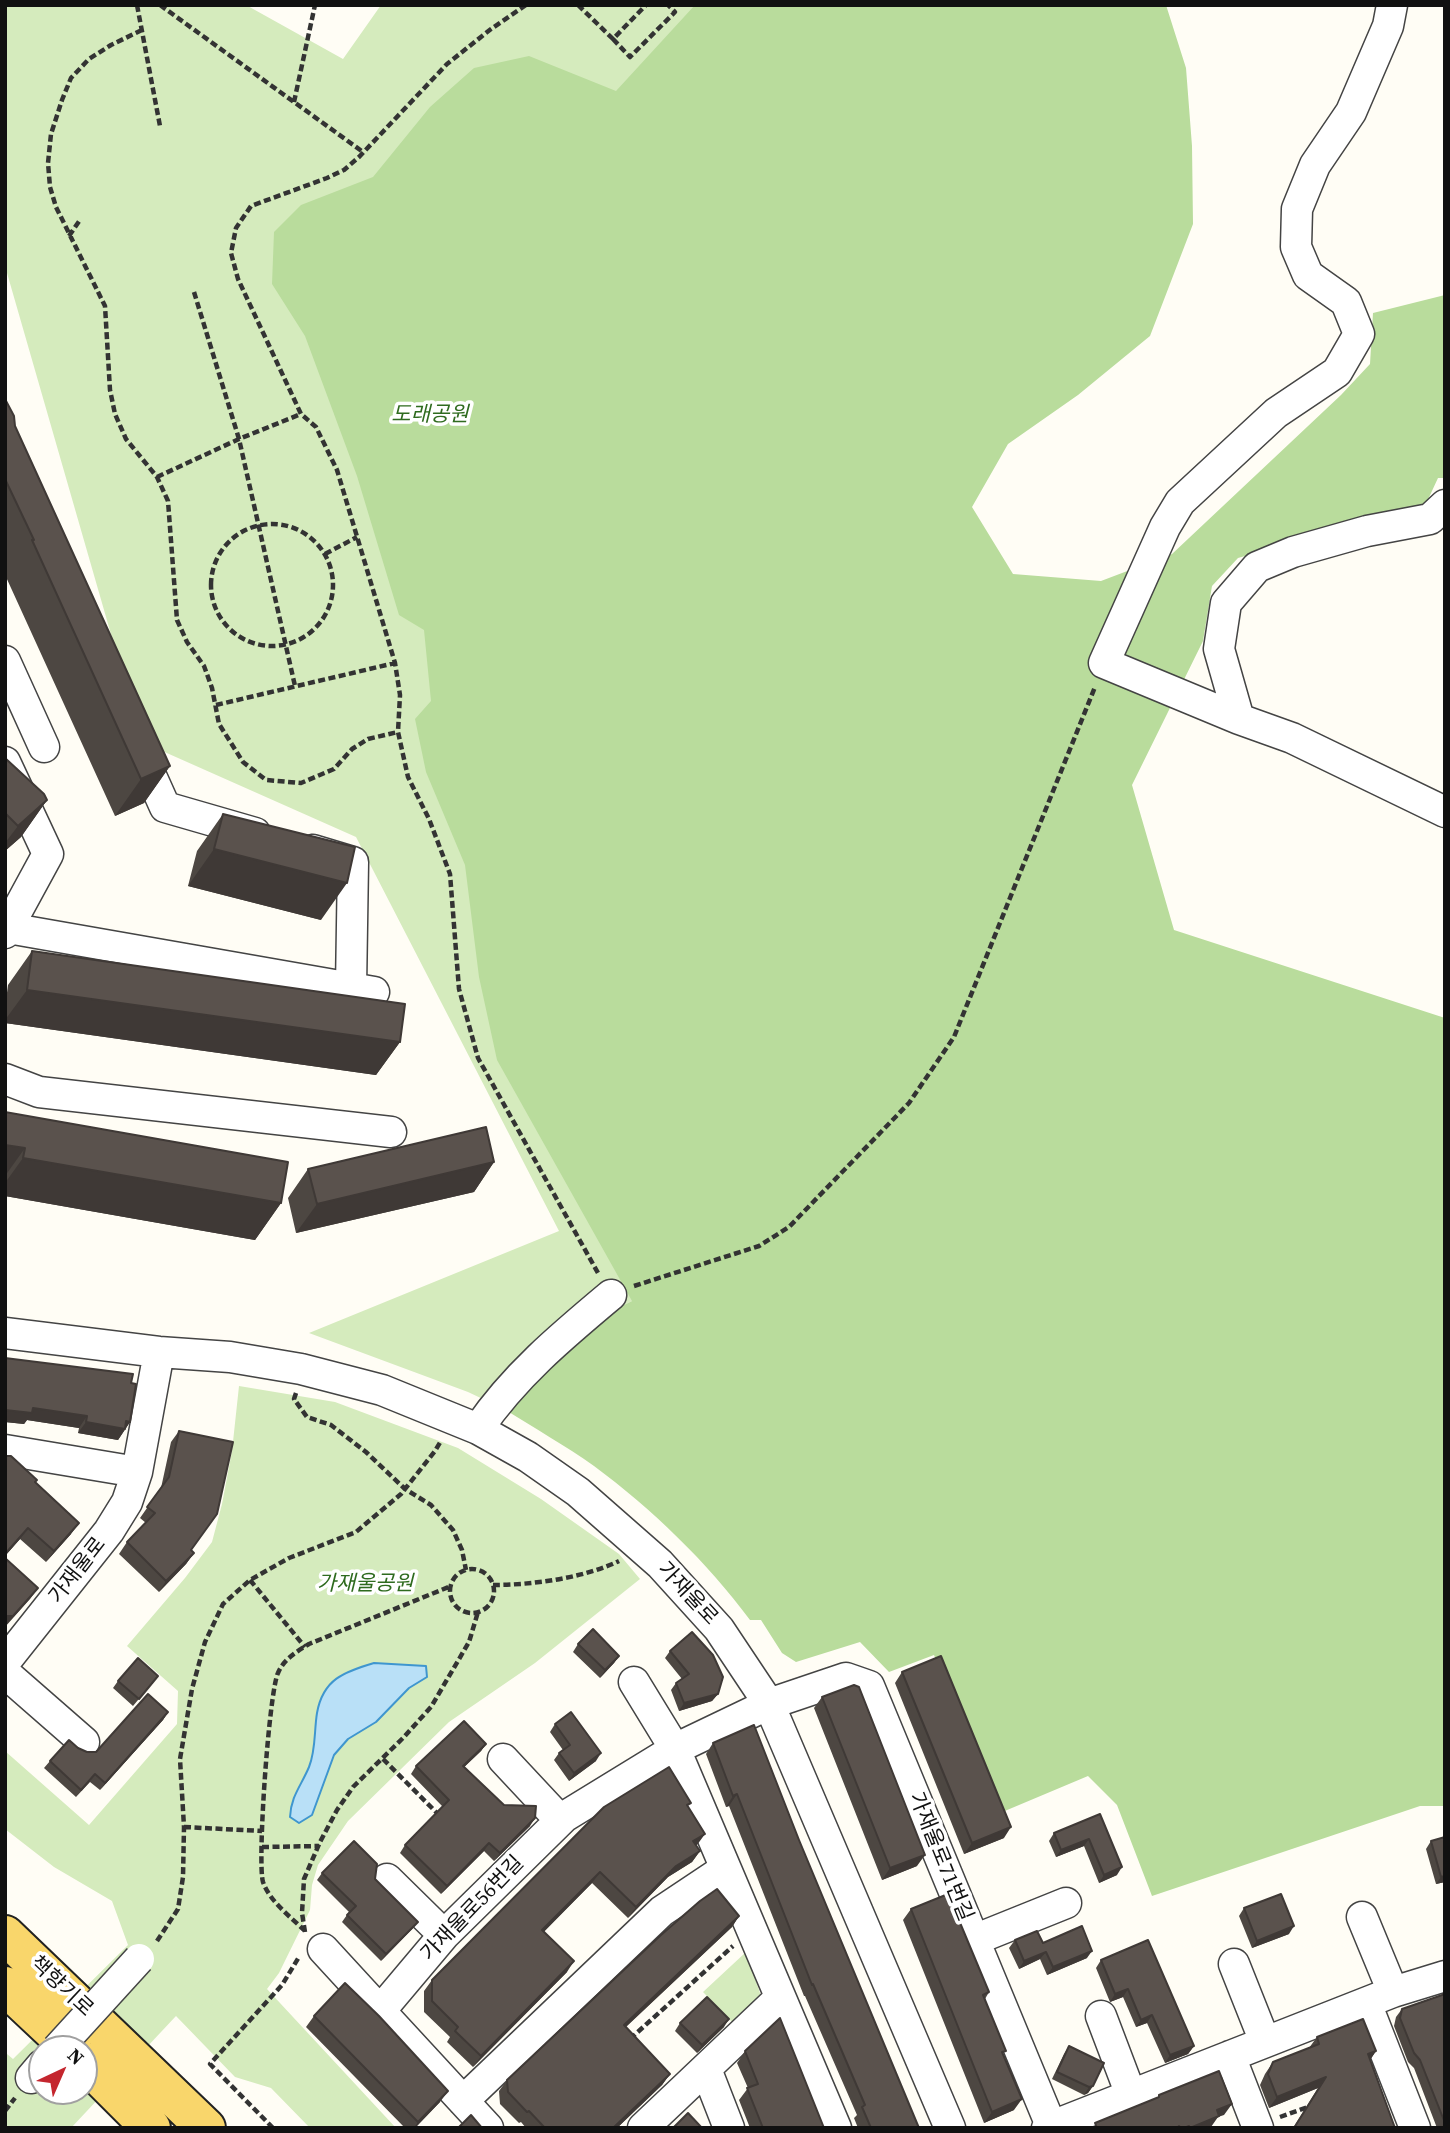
<!DOCTYPE html>
<meta charset="utf-8">
<style>
body{margin:0}
#map{position:relative;width:1450px;height:2133px;overflow:hidden;background:#fffdf5;font-family:"Source Serif 4",serif}
canvas{display:block}
.frame{position:absolute;inset:0;border:7px solid #111;pointer-events:none}
.north{position:absolute;left:28px;top:2035px;width:70px;height:70px;box-sizing:border-box;background:#fff;border:2px solid #a0a0a0;border-radius:50%;rotate:44deg;font-size:19px;font-weight:700;line-height:28px;text-align:center;color:#111}
.north::after{content:'';display:block;margin:auto;width:24px;height:32px;background:#c4262e;clip-path:polygon(50% 0,100% 100%,50% 72%,0 100%)}
</style>
<div id="map">
<canvas width="1450" height="2133"></canvas>
<div class="frame"></div>
<div class="north">N</div>
</div>
<script>
const ctx = document.querySelector('canvas').getContext('2d');
ctx.lineJoin = 'round';
function paint(path, color) { ctx.fillStyle = color; ctx.fill(path, 'evenodd'); }
function stroke(path, color, width, dash) { ctx.strokeStyle = color; ctx.lineWidth = width; ctx.lineCap = dash ? 'butt' : 'round'; ctx.setLineDash(dash || []); ctx.stroke(path); }
function drawText(font, color, halo, rows, align = 'center') {
  ctx.font = font + ' "Source Serif 4","Noto Sans KR",serif'; ctx.lineWidth = 7; ctx.setLineDash([]); ctx.textBaseline = 'middle'; ctx.strokeStyle = halo; ctx.fillStyle = color; for (const [text, x, y, turn = 0] of rows) {
    ctx.save(); ctx.translate(x, y); ctx.rotate((+turn || 0) * Math.PI / 180); ctx.textAlign = isNaN(turn) ? turn : align; if (halo) ctx.strokeText(text, 0, 0); ctx.fillText(text, 0, 0); ctx.restore();
  }
}
paint(new Path2D(`
 M5 5H246L343 59 381 5H881L632 1301 594 1320 504 1409 468 1392 309 1333 559 1231 356 837 142 742 5 266Z
 M239 1386 335 1402 458 1448 541 1499 619 1554 640 1579 535 1663 449 1722 348 1821 318 1865 312 1885 310 1910 279 1973 267 1989 396 2128H310L271 2088 235 2077 176 2016 71 2128H5V2056L7 2054 13 2059 128 1945 112 1901 54 1867 5 1829V1751L89 1825 177 1724 178 1691 127 1646 185 1578 212 1542 222 1504 232 1451ZM42 2049H84V2091H42Z
 M746 1952 762 1999 735 2025 703 1992Z`), '#d5ebbd');
paint(new Path2D(`
 M695 5H1166L1186 68 1192 146 1193 224 1150 336 1078 395 1008 444 972 507 1013 574 1101 581 1172 554 1341 395 1370 364 1373 313 1445 295V478H1438L1425 506 1238 558 1212 586 1203 641 1132 785 1174 930 1445 1018V1806H1420L1152 1896 1117 1805 1088 1776 1000 1813 934 1655 889 1672 860 1642 796 1662 782 1653 761 1620H750C707 1562 652 1509 594 1466 566 1446 534 1428 504 1409L594 1320 632 1301 497 1060 479 977 465 865 426 772 415 719 431 701 424 630 399 615 357 476 305 336 272 284 274 232 301 205 373 177 430 107 474 68 529 56 616 91Z`), '#b9dc9c');
const water = new Path2D(`
 M374 1663 426 1666 427 1677 409 1688 376 1722 348 1739 334 1755 312 1815 299 1823 290 1817C291 1796 301 1786 309 1767 316 1750 314 1731 317 1713 323 1679 344 1672 374 1663Z`);
paint(water, '#b9e0f7');
stroke(water, '#3f96cf', 2);
const minor = new Path2D(`
 M1445 505 1430 519 1367 531 1293 552 1257 567 1226 603 1219 649 1239 719 1292 738 1445 812
 M5 661 44 747
 M1239 719 1104 663 1165 527 1180 502 1276 413 1337 372 1359 334 1346 302 1308 275 1296 247 1297 209 1315 165 1351 112 1388 26 1392 5
 M139 749 165 807 255 833
 M5 762 48 854 5 933
 M313 850 353 862 351 988
 M8 928 374 992
 M5 1079 39 1092 391 1132
 M5 1333 159 1352 230 1357 301 1369 382 1390 478 1429 528 1457 578 1492 660 1564 719 1629 769 1704 950 2128
 M478 1429C514 1376 562 1336 611 1295
 M5 1450 137 1472
 M5 1662 109 1531 127 1502 137 1472 159 1352
 M5 1673 84 1742
 M634 1682 675 1749 836 2128
 M503 1759 560 1820
 M387 1879 444 1935
 M1362 1917 1393 1992
 M974 1940 1066 1903
 M323 1949 380 2011
 M1234 1964 1265 2042
 M1366 2003 1415 2128
 M1101 2016 1131 2095
 M1230 2056 1258 2128
 M706 2069 729 2128
 M31 2078 42 2065
 M463 2101 662 1911 725 1869
 M488 2128 380 2011 444 1935 564 1817 675 1749 769 1704 846 1678 869 1686 1052 2128
 M643 2128 780 1998
 M1047 2128 1393 1992 1445 1976`);
const major = new Path2D(`
 M5 1935 206 2128
 M5 1986 72 2049
 M84 2061 151 2128`);
stroke(minor, '#444', 33);
stroke(major, '#222', 42);
stroke(new Path2D(`
 M137 5 160 126
 M160 5 363 152
 M526 5 491 29 447 64 359 157 344 170 327 178 251 206 236 228 231 253 238 279 301 414 316 427 337 470 395 663 400 695 398 732 408 777 429 819 450 874 459 989 478 1058 598 1273
 M578 5 613 39 646 5
 M142 30 111 45 89 59 71 78 62 100 51 134 48 163 50 187 56 207 105 306 110 390 115 414 126 439 157 477 168 501 177 620 187 642 204 666 212 688 219 724 243 762 266 780 301 783 334 769 352 749 368 739 398 732
 M613 39 630 57 675 12 668 5
 M294 102 315 5
 M69 236 80 220
 M194 292 239 439 295 686
 M157 477 239 439 301 414
 M211 585a61 61 0 1 1 122 0a61 61 0 1 1-122 0Z
 M325 554 357 537
 M216 705 395 663
 M634 1286 759 1246 789 1227 909 1103 954 1037 1095 687
 M296 1393 294 1399 307 1417 331 1425 366 1452 405 1489 431 1505 453 1530 462 1550 466 1570
 M450 1591a22 22 0 1 1 44 0a22 22 0 1 1-44 0Z
 M250 1580 305 1647
 M493 1585C532 1585 584 1578 619 1561
 M383 1759 439 1815
 M184 1827 262 1831
 M262 1847 319 1846
 M305 1931C291 1917 270 1902 263 1882 257 1863 269 1692 278 1673 284 1659 296 1652 309 1644L451 1586
 M305 1932 302 1913 304 1879 320 1842 337 1810 353 1787 403 1738 431 1707 469 1642 478 1612
 M157 1941 178 1909 183 1877 184 1827 180 1759 192 1689 205 1642 223 1604 250 1580 289 1558 356 1532 401 1494 435 1451 441 1441
 M630 2039 733 1946
 M5 2111 15 2098
 M1280 2117 1308 2107
 M273 2128 210 2064 282 1985 299 1957`), '#333', 4.5, [7, 3.5]);
stroke(minor, '#fff', 30);
stroke(major, '#f9d66b', 38);
const minorBridge = new Path2D(`
 M57 2049 139 1959`);
stroke(minorBridge, '#444', 33, []);
stroke(minorBridge, '#fff', 30);
paint(new Path2D(`
 M5 399 15 426 170 766 144 803 115 816 6 577 7 576 5 572Z
 M5 758 47 800 21 837 5 851Z
 M223 814 321 920 188 886 197 851Z
 M32 951 400 1042 376 1075 5 1023V1008L8 985Z
 M5 1112 281 1203 255 1240 5 1196Z
 M494 1162 474 1192 296 1233 288 1198 308 1169Z
 M5 1358 131 1383 130 1422 118 1440 78 1433 79 1428 27 1420 24 1424 5 1422Z
 M179 1431 191 1550 194 1553 186 1564 159 1592 119 1554 127 1542 146 1523 140 1518 161 1488 171 1442Z
 M5 1456 35 1483 71 1534 46 1562 20 1539 5 1556Z
 M578 1644 619 1656 614 1663 600 1678 573 1652Z
 M670 1651 718 1694 712 1701 679 1711 671 1690 676 1683 682 1679 665 1658Z
 M902 1672 1004 1838 964 1854 895 1683Z
 M158 1676 133 1706 113 1688 118 1681Z
 M822 1697 917 1866 882 1880 814 1708Z
 M168 1712 163 1720 100 1790 90 1782 76 1797 44 1768 50 1761 78 1748 87 1752H96Z
 M555 1724 596 1761 569 1781 554 1760 559 1753 563 1750 550 1732Z
 M713 1743 799 1840 919 2128H858L854 2118 857 2115 805 1996H804L729 1806 726 1807 706 1754Z
 M486 1744 481 1751 464 1767 504 1805 530 1826 494 1861 484 1851 441 1894 400 1853 405 1845 443 1807 411 1774 416 1766Z
 M688 1807 696 1845 700 1851 692 1862 668 1877 628 1918 592 1883 544 1931 567 1972 473 2067 447 2042 450 2037 424 2012V1991L432 1980Z
 M1100 1814 1117 1875 1099 1883 1084 1846 1056 1857 1049 1841 1054 1833Z
 M1431 1841 1445 1882 1436 1884 1426 1849Z
 M322 1873 375 1879 418 1922 412 1929 381 1961 342 1922 349 1912 317 1880Z
 M1244 1908 1289 1934 1252 1948 1239 1916Z
 M911 1909 989 1992 985 1999 1003 2055 1014 2110 984 2123 903 1920Z
 M739 1916 732 1927 626 2027 670 2074 662 2085 617 2128H526L521 2122 519 2123 500 2104 499 2091 507 2080Z
 M1015 1940 1043 1943 1087 1958 1047 1975 1040 1959 1019 1969 1009 1948Z
 M1101 1960 1194 2046 1188 2054 1165 2063 1147 2023 1136 2027 1123 1997 1110 2002 1096 1968Z
 M1445 1994V2128H1437L1414 2068 1408 2062 1394 2026 1396 2017 1402 2009Z
 M314 2016 440 2102 415 2128H405L306 2027Z
 M680 2023 724 2027 697 2053 675 2031Z
 M1317 2037 1376 2051 1370 2060 1395 2128H1293L1318 2088 1269 2108 1260 2085 1265 2074 1273 2062 1309 2048Z
 M1069 2046 1093 2086 1088 2093 1084 2095 1052 2079 1064 2054Z
 M745 2051 824 2128H750L739 2100 748 2088 737 2063Z`), '#4d4742');
paint(new Path2D(`
 M170 766 144 803 115 816 141 779Z
 M47 800 21 837 5 851V843L18 826Z
 M214 849 347 883 321 920 188 886Z
 M27 990 400 1042 376 1075 5 1023V1020Z
 M5 1145 25 1148 5 1176Z
 M23 1158 281 1203 255 1240 5 1196V1183Z
 M494 1162 474 1192 296 1233 317 1204Z
 M33 1408 87 1416 79 1428 27 1420 24 1424 5 1422V1410Z
 M86 1422 126 1421 130 1422 118 1440 78 1433Z
 M79 1523 71 1534 46 1562 54 1551Z
 M28 1528 20 1539 5 1556V1554Z
 M194 1553 186 1564 159 1592 166 1581Z
 M38 1588 30 1599 5 1627V1616Z
 M619 1656 614 1663 600 1678 605 1670Z
 M718 1694 712 1701 679 1711 684 1703Z
 M168 1712 163 1720 100 1790 105 1783Z
 M486 1744 481 1751 458 1773 463 1766Z
 M601 1753 596 1761 569 1781 574 1773Z
 M737 1794 729 1806 726 1807 733 1796Z
 M535 1818 530 1826 494 1861 500 1853Z
 M1011 1827 1004 1838 964 1854 972 1843Z
 M705 1834 697 1845 685 1852 693 1841Z
 M1089 1839 1084 1846 1056 1857 1061 1850Z
 M489 1843 484 1851 441 1894 447 1886Z
 M700 1851 692 1862 668 1877 628 1918 636 1907 676 1866Z
 M925 1855 917 1866 882 1880 890 1868Z
 M1122 1867 1117 1875 1099 1883 1104 1875Z
 M600 1872 592 1883 535 1941 542 1930Z
 M1445 1876V1882L1436 1884 1441 1877Z
 M739 1916 732 1927 616 2036 624 2025Z
 M418 1922 412 1929 381 1961 386 1954Z
 M1294 1926 1289 1934 1252 1948 1257 1941Z
 M1092 1951 1087 1958 1047 1975 1053 1967Z
 M1046 1952 1040 1959 1019 1969 1024 1961Z
 M574 1961 567 1972 473 2067 481 2056Z
 M1128 1989 1123 1997 1110 2002 1115 1994Z
 M1152 2015 1147 2023 1136 2027 1141 2020Z
 M729 2019 724 2027 697 2053 702 2045Z
 M1194 2046 1188 2054 1165 2063 1170 2055Z
 M1376 2051 1368 2063V2054Z
 M670 2074 662 2085 617 2128H613Z
 M1326 2077 1318 2088 1269 2108 1277 2097Z
 M1093 2086 1088 2093 1084 2095 1089 2087Z
 M448 2091 440 2102 415 2128H414L418 2122Z
 M1022 2099 1014 2110 984 2123 992 2112Z
 M1232 2104 1224 2115 1218 2117 1211 2127 1190 2128 1217 2110Z`), '#3f3936');
const building = new Path2D(`
 M5 399 14 416 15 426 170 766 141 779 32 540H34L5 479Z
 M5 758 44 794 47 800 18 826 5 813Z
 M223 814 355 847 347 883 214 849Z
 M32 951 405 1004 400 1042 27 990Z
 M5 1112 288 1162 281 1203 23 1158 25 1148 5 1145Z
 M486 1127 494 1162 317 1204 308 1169Z
 M5 1358 133 1374 131 1383 136 1384 130 1422 126 1421 125 1429 86 1422 87 1416 33 1408 32 1413 5 1410Z
 M179 1431 233 1442 217 1514 191 1550 194 1553 166 1581 127 1542 155 1513 147 1507 169 1477Z
 M5 1456H11L37 1480 35 1482 79 1523 54 1551 28 1528 5 1554Z
 M5 1558 38 1588 13 1616H5Z
 M593 1629 619 1656 605 1670 578 1644Z
 M692 1632 713 1655 723 1677 718 1694 684 1703 676 1683 689 1674 670 1651Z
 M941 1656 1011 1827 972 1843 902 1672Z
 M138 1658 158 1676 139 1699 118 1681Z
 M854 1685 859 1687 925 1855 890 1868 822 1697Z
 M148 1694 168 1712 105 1783 95 1774 81 1790 50 1761 69 1740 78 1748 87 1752H96Z
 M571 1712 601 1753 574 1773 559 1753 570 1745 555 1724Z
 M464 1721 486 1744 463 1766 504 1805 536 1806 535 1818 500 1853 489 1843 447 1886 405 1845 449 1800 416 1766Z
 M754 1725 799 1840 919 2128H871L862 2107 865 2105 813 1984 812 1985 737 1794 733 1796 713 1743Z
 M669 1767 691 1803 687 1805 705 1834 693 1841 700 1851 676 1866 636 1907 600 1872 542 1930 574 1961 481 2056 455 2031 458 2027 432 2001V1980L604 1807Z
 M1100 1814 1122 1867 1104 1875 1089 1839 1061 1850 1054 1833Z
 M1445 1837V1876L1441 1877 1431 1841Z
 M354 1841 377 1864 375 1879 418 1922 386 1954 347 1915 356 1906 322 1873Z
 M717 1889 739 1916 624 2025 670 2074 613 2128H545L529 2111 527 2112 508 2092 507 2080 661 1935 700 1901Z
 M948 1894 989 1992 983 1995 1006 2051 1002 2052 1022 2099 992 2112 911 1909Z
 M1281 1894 1294 1926 1257 1941 1244 1908Z
 M1082 1926 1092 1951 1053 1967 1046 1952 1024 1961 1015 1940 1037 1931 1043 1943Z
 M1148 1940 1194 2046 1170 2055 1152 2015 1141 2020 1128 1989 1115 1994 1101 1960Z
 M345 1983 379 2016 448 2091 418 2122 314 2016Z
 M1445 1994V2123L1420 2060 1414 2053 1400 2018 1402 2009Z
 M707 1997 729 2019 702 2045 680 2023Z
 M780 2018 824 2128H763L747 2088 758 2084 745 2051Z
 M1363 2019 1376 2051 1368 2054 1395 2128H1294L1326 2077 1277 2097 1268 2074 1273 2062 1319 2044 1317 2037Z
 M1069 2046 1104 2063 1093 2086 1089 2087 1057 2072Z
 M1219 2071 1232 2104 1217 2110 1219 2116 1190 2128 1189 2126 1184 2128H1181L1179 2126 1177 2128H1097L1095 2123 1159 2097V2095Z
 M688 2113 702 2128H673Z
 M471 2115 482 2128H458Z`);
paint(building, '#5a524d');
stroke(building, '#3f3936', 2);
drawText('italic 21px', '#2f6b1f', '#fff', [
 ["도래공원",430,416],
 ["가재울공원",365,1585]
]);
drawText('21px', '#111', '#fff', [
 ["가재울로",78,1571,-52],
 ["가재울로",687,1594,47],
 ["가재울로71번길",940,1857,68],
 ["가재울로56번길",473,1909,-46],
 ["책향기로",61,1987,43]
]);
</script>
